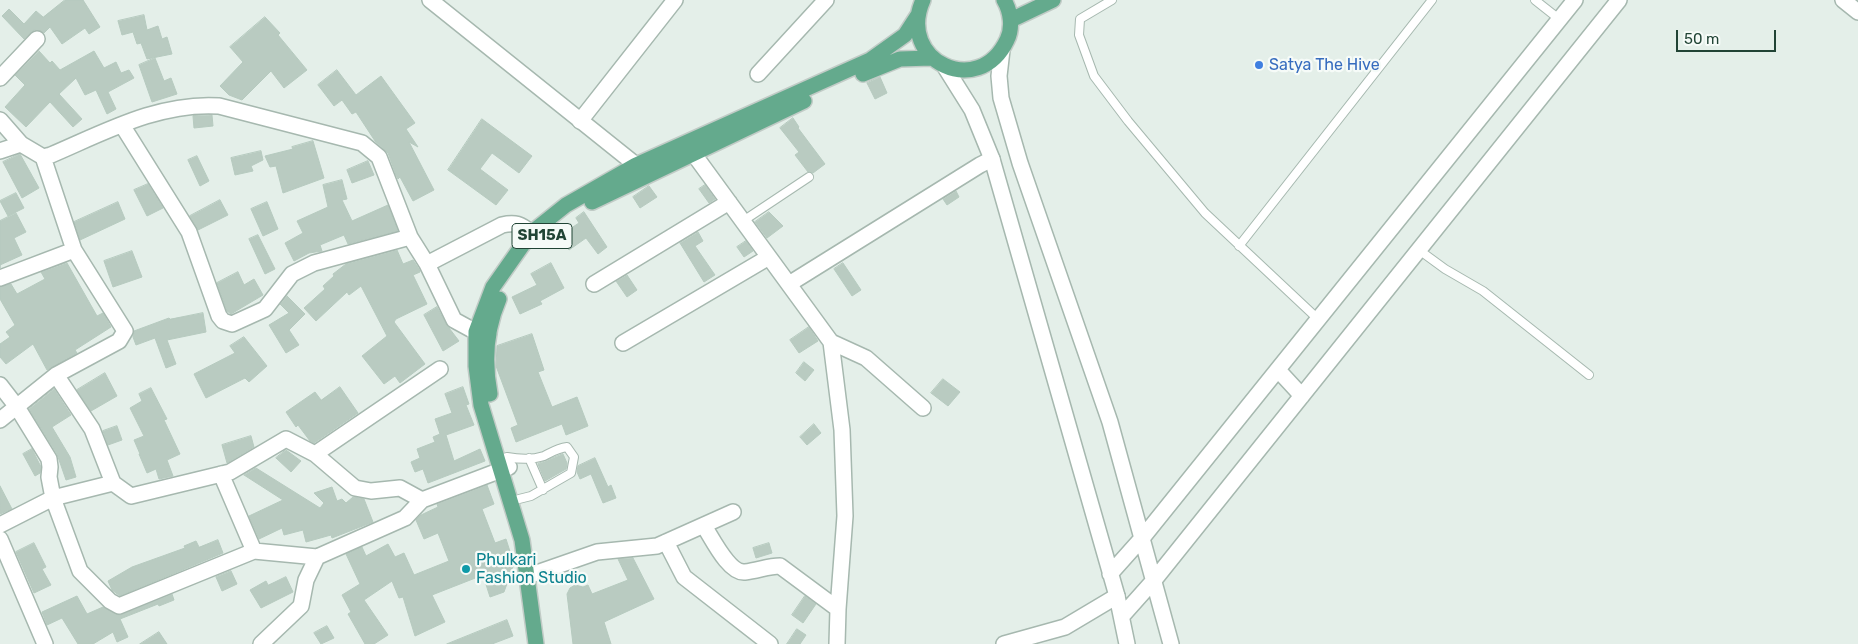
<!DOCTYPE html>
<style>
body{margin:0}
#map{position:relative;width:1858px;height:644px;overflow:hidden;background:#e4efe9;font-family:Rubik,sans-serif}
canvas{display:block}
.scale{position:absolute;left:1676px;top:30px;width:100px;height:22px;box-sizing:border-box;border:2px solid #214435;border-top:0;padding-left:6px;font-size:15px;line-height:18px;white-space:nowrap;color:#214435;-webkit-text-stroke:4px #f6fbf8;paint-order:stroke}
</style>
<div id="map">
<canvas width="1858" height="644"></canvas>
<div class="scale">50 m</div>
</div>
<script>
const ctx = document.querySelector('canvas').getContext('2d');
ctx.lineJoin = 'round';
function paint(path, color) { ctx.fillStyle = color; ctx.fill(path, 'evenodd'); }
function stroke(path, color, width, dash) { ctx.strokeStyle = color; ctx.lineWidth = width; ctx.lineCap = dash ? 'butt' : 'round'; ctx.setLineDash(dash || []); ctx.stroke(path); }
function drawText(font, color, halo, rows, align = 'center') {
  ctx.font = font + ' Rubik,sans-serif'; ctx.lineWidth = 4.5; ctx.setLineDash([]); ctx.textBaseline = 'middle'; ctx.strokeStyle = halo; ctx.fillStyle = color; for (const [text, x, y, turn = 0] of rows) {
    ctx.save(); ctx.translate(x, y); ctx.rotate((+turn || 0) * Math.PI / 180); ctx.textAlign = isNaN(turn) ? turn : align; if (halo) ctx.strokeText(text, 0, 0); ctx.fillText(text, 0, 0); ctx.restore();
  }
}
const building = new Path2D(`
 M65 0H83L100 27 89 34 85 28 62 44 50 27 44 33 34 30 24 39 2 16 9 9 24 24 36 11 43 17Z
 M144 15 147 30 158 26 162 39 167 37 172 54 147 59 141 43 137 44 133 32 122 35 118 21Z
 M265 17 280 33 278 35 307 70 284 88 271 71 242 100 229 95 220 86 243 62 230 47Z
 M39 51 50 63 52 61 60 70 94 51 104 68 116 62 121 73 129 70 134 78 108 92 116 109 107 114 96 90 85 95 76 78 59 94 82 119 73 127 50 102 26 127 5 107 25 85 15 75Z
 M155 58 164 81 171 78 177 94 152 102 139 65Z
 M337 70 356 95 381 76 415 123 406 129 418 147 409 142 434 190 413 201 400 177 398 179 396 175 388 153 375 141 356 112 352 114 342 100 334 106 318 85Z
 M880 77 887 93 875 99 867 83Z
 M212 115 213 126 194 128 193 116Z
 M793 118 799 127 798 128 825 164 813 173 808 172 795 155 799 152 780 128Z
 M482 119 532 156 519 173 492 153 480 169 508 190 496 205 448 170Z
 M313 141 324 178 283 193 276 166 270 167 265 156 293 149 292 147Z
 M261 151 263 160 251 166 253 171 235 175 231 158Z
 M20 154 39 188 22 198 3 162Z
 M197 156 209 181 200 186 188 160Z
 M368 161 374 175 352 183 347 170Z
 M342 180 347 199 342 200 352 221 388 205 398 231 348 244 344 235 320 245 322 251 309 253 294 261 285 243 303 233 297 221 328 207 323 185Z
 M148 184 163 208 147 216 134 190Z
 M705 185 715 199 709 203 699 189Z
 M649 186 657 197 640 208 633 197Z
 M956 191 959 197 947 205 943 199Z
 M16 193 24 208 8 216 0 201Z
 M220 200 228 215 198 230 190 216Z
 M118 202 125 219 80 240 74 222Z
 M267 202 278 229 263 236 251 209Z
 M584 212 607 247 598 254 586 238 569 250 559 236 579 223 576 218Z
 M769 212 783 226 767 238 755 222Z
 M16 213 26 232 14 238 22 255 0 265V268V221Z
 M698 232 703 241 695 246 715 275 704 282 680 243Z
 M258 235 275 269 265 274 249 239Z
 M746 241 753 251 744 257 737 247Z
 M397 250 403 264 413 260 419 269 420 272 413 275 427 304 396 319 394 322 425 364 400 383 395 376 384 384 362 356 387 336 361 286 349 295 347 292 316 321 304 308 325 289 323 286 334 276 333 274 346 264Z
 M132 251 142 277 113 287 104 261Z
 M67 263 97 316 103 313 111 327 75 350 77 353 47 370 33 344 6 364 0 357V344L10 337 6 332 15 325 0 299V287L11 284 17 294 45 279 41 272Z
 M551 263 564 288 540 301 542 304 520 314 512 297 537 285 531 274Z
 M843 263 861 290 852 296 834 269Z
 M238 272 244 285 254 279 263 295 231 314 227 311 217 283Z
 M627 275 637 290 627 297 616 281Z
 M287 296 305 314 289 330 299 345 286 353 269 325 289 313 280 304Z
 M437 307 446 324 459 341 443 351 424 315Z
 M203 313 206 332 167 340 176 364 166 368 155 338 136 345 133 337 134 331 169 318 170 319Z
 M809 327 818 341 799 353 790 340Z
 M532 334 544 370 538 372 552 407 577 397 588 426 566 435 562 424 516 442 511 428 518 425 496 366 497 346Z
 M244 337 267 366 249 382 245 378 206 398 194 374 235 353 230 346Z
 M804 362 814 370 805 381 796 373Z
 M105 373 117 396 91 411 77 390Z
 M943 379 960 392 948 406 931 393Z
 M340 387 358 413 314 443 310 441 298 425 296 427 286 412 315 392 321 400Z
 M463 387 469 404 466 405 474 425 446 435 454 461 480 449 485 461 428 483 423 469 415 472 411 462 420 458 417 449 435 442 433 437 440 434 435 419 452 413 445 394Z
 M151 388 167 419 164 420 180 454 167 460 173 476 159 479 156 469 147 473 139 454H140L134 440 144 436 130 408 142 401 139 394Z
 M54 389 71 415 52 427 70 457 76 477 66 480 57 454 29 409Z
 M814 424 821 433 807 445 800 437Z
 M117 426 122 440 108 445 103 431Z
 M251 436 254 447 227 463 222 445Z
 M32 449 41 467 40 473 35 476 23 454Z
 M286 450 301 461 291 472 276 458Z
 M563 454 567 463 566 469 545 481 538 464Z
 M595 458 608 487 611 485 616 498 603 503 591 474 580 479 577 472 578 466Z
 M256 468 320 508 324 503 314 493 332 487 337 501 342 499 346 503 353 497 364 499 373 522 332 538 331 535 306 542 303 530 284 535 282 528 259 539 249 516 283 500 244 475Z
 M487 485 494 504 482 509 495 543 506 539 514 564 504 592 490 597 483 575 432 595 445 622 415 636 403 597 399 598 392 581 364 600 388 635 374 644H365L348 614 351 612 342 595 360 584 346 554 362 547 366 556 388 544 395 557 404 553 414 575 449 561 438 533 424 539 416 520 421 515 438 507 437 504Z
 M0 486 12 509 0 514Z
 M218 540 223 553 120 596 112 590 108 581 132 567 185 548 184 546 196 541 199 547Z
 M34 543 46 567 42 569 51 585 34 593 16 552Z
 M769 543 772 553 756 558 753 548Z
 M633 558 654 599 604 622 611 644H573L567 594 570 588 575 585 583 587 588 585 592 594 628 580 618 559Z
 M231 571 237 584 222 591 216 577Z
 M286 577 293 592 261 608 250 590 266 581 268 585Z
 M172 594 174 600 159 606 158 604 120 619 128 637 117 642 113 632 93 644H78L62 618 47 625 42 612 77 596 87 614 103 607 119 615Z
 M805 596 816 604 803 623 792 615Z
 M507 620 513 636 492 644H447Z
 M327 626 334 638 321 644 314 633Z
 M797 629 806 635 800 644H787Z
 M159 632 167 644H140Z`);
paint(building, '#b9cbc1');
stroke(building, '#b6cabf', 1);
const service = new Path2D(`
 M1112 0 1080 19 1079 35 1094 76 1128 121 1205 213 1319 320
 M1535 0 1559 19
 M743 221 809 177
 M1239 246 1432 0
 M1419 250 1445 269 1483 291 1589 375
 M507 457C518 459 532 460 544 456 552 452 558 448 567 447L574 457 571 473 531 496 519 499
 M529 458 543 490`);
const minor = new Path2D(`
 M1843 0 1858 12
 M758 74 826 0
 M0 78 37 39
 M0 120 21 144
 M580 121 675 0
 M122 125 189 232 219 316 223 321 232 324 265 309 292 274 314 263 410 237
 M0 151 21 144 43 157 51 155C105 132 159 102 219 106L362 143 379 157 410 237 427 264 454 320 476 332H489
 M693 153 831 342 842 430 845 516 838 609
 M427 264 502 225C515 222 521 224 531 233
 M0 278 74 250
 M594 284 729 202
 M789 284 980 165 992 159
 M831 342 866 358 923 408
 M623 343 769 257
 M56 375 92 429 113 483
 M0 385 17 407 49 459 50 467 49 477 53 498 80 571 110 601 119 606 254 551 317 557 405 518 422 500 509 467
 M0 420 56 375 119 341 125 331 74 250 43 157
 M315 454 355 488 371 491 400 488 422 500
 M221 474 254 551
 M0 525 53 498 113 483 131 496 230 472 286 439 315 454 440 369
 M704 526C712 538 729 574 745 572 757 571 768 566 780 566L838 609 837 644
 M0 539 45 644
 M666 542 684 577 770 644
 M528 576 597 552 657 546 733 512
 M261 644 301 606 306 580 317 557
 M1004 644 1065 627 1117 596`);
const tertiary = new Path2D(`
 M430 0 636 165
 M1002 50 999 76 1001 98 1020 163 1110 422 1171 644
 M945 67 972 110 992 159 1117 596 1127 644
 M1278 370 1302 396
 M1110 574 1143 537 1575 0
 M1122 616 1155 579 1619 0`);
const primary = new Path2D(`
 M923 0C896 61 979 100 1007 40 1013 28 1011 12 1004 0
 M1011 20 1053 0
 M863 74 900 59 931 58
 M592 202 804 101
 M490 394C484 362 486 329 499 299
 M536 644 522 540 481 405 476 366V332L493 287 531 233 566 205 636 165 870 60 905 35 918 15`);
stroke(service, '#a6b8af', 10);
stroke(minor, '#a6b8af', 18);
stroke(tertiary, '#a6b8af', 18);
stroke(primary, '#c1cbc6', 18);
stroke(service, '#fff', 8);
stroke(minor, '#fff', 15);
stroke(tertiary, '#fff', 15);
stroke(primary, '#64aa8d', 15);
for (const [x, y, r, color] of [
 [1259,65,5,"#3f7fe0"],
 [466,569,5,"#0f9aa8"]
]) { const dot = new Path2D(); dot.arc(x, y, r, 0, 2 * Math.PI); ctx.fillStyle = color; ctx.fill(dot); stroke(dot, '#f6fbf8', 2); }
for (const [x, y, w] of [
 [542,236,60]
]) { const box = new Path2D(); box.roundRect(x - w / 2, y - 12.5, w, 25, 4); ctx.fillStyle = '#f6fbf8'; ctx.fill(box); stroke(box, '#214435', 1); }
drawText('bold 15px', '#214435', null, [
 ["SH15A",542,236]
]);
drawText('16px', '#366cbe', '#f6fbf8', [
 ["Satya The Hive",1269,65]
], 'left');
drawText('16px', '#0d838f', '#f6fbf8', [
 ["Phulkari",476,560],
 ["Fashion Studio",476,578]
], 'left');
</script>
